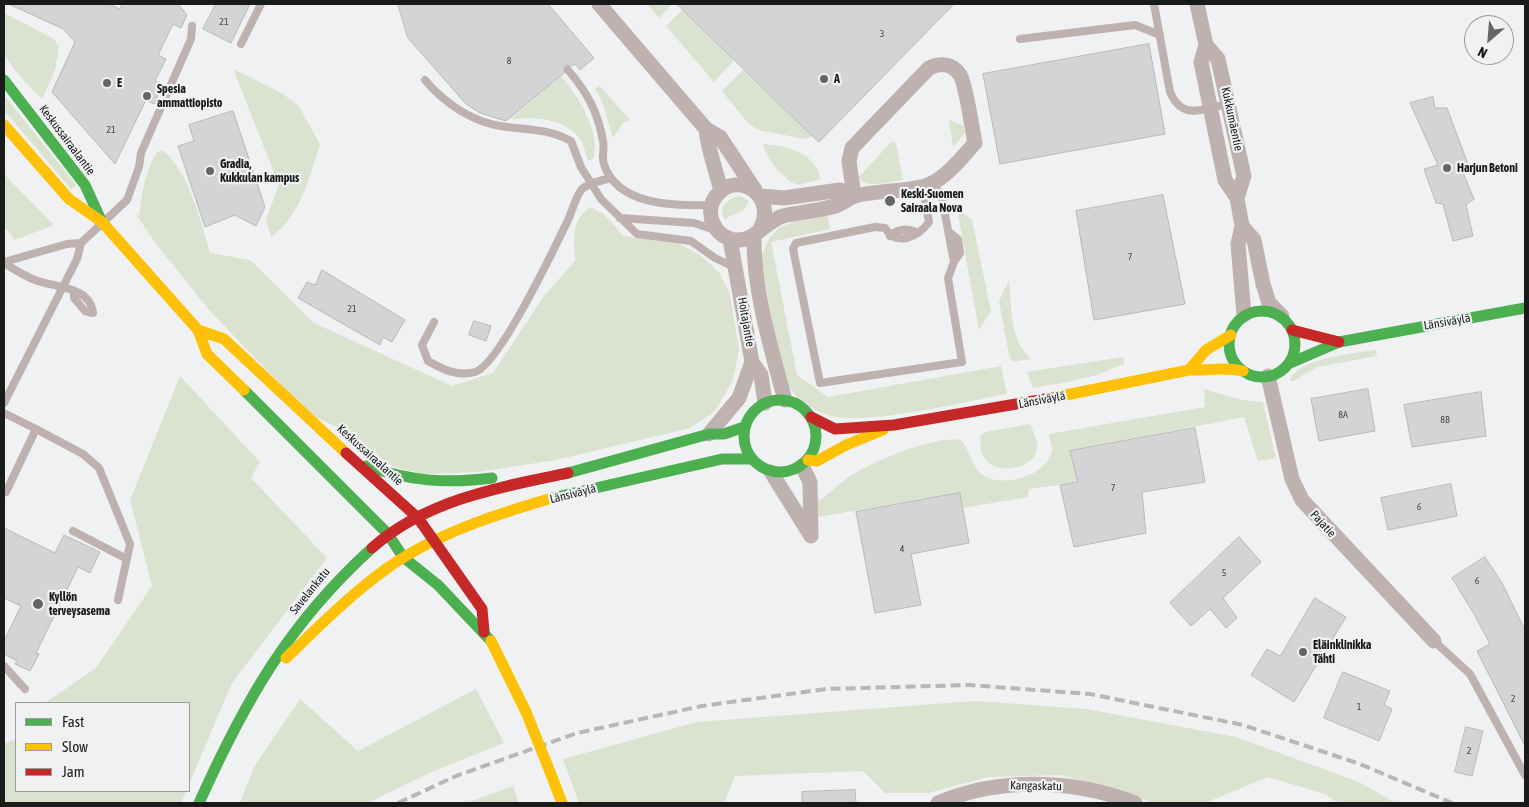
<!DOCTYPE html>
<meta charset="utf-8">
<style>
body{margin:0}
#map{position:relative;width:1529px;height:807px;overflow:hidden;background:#f0f1f2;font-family:"Asap Condensed",sans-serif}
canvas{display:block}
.frame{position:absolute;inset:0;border:5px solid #191a1a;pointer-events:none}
.legend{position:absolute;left:15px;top:702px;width:175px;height:90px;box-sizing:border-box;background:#eff1f3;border:1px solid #999b9c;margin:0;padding:6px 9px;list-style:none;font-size:15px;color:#191a1a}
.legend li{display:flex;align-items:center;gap:10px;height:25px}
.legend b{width:25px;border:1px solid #999b9c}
.north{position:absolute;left:1464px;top:15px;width:50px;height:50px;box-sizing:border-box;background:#eff1f3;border:1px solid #999b9c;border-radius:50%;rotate:207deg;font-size:14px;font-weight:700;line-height:20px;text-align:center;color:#191a1a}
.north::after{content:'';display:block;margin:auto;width:18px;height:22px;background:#646566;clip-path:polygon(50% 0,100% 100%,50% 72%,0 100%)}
</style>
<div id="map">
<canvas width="1529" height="807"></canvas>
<div class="frame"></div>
<ul class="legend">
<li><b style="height:6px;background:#4caf50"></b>Fast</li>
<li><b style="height:6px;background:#ffc107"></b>Slow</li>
<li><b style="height:6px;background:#c62828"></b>Jam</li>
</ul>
<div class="north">N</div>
</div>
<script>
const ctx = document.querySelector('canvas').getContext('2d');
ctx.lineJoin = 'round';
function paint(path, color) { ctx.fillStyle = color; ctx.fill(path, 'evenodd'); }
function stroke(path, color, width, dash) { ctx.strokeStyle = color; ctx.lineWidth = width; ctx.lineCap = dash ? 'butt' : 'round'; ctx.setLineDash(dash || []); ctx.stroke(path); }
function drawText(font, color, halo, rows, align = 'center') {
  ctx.font = font + ' "Asap Condensed",sans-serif'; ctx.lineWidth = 4.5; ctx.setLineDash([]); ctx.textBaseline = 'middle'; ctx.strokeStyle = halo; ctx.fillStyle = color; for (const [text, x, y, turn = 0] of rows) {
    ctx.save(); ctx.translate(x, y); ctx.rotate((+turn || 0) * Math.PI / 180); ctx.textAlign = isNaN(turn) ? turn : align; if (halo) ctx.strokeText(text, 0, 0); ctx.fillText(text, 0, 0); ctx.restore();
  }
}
paint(new Path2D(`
 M647 4H672L659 18Z
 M683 9 734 60 714 82 666 26Z
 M4 13 54 39 59 47 55 70 42 99 17 73 4 54Z
 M233 69 280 92 298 105 320 144C310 176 300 217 271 237L266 219 279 185Z
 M744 69 813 136 805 139 758 130 748 123 722 91Z
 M561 76C579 98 599 128 594 158L588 161C585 154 584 144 580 139 564 117 534 117 511 119Z
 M599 85 630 120 623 123 613 138 602 101 595 89Z
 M4 95 76 185 71 189 4 110Z
 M949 120 964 126 965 133 953 147Z
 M891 142 896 143 903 180C889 182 869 189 858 178Z
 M763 144C788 146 814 152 821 179L797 185C782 178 767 160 763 144Z
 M163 150C190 175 200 219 210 253L250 260 314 323 452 386 493 373 544 296 575 261C574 239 570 220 591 207L605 215 623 236 680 244 700 255 719 272 730 294 739 350 733 380 715 411 690 428 556 460 478 472 423 474 394 467 335 426 310 415 210 311 157 245 135 213 139 216C142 192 145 172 157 152Z
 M4 174 54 225 15 240 4 227Z
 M740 196 749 201C742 218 735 210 725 220 717 207 728 198 740 196Z
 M957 209 972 220 991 311 979 330Z
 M827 212 830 229 771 242 797 375 828 397 1001 366 1007 394C967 401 862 427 828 415 806 408 791 394 781 373L761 257 770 237 779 228 790 223Z
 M1009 280C1012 308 1009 339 1031 359L1013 362 1009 355 999 301Z
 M1376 350 1377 356 1317 367 1294 381H1290C1296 358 1356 353 1376 350Z
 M1123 357 1124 364C1114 366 1108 371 1099 374 1077 381 1055 384 1033 388L1027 372Z
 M180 376 260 462 251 478 327 558 232 683 189 784V703H45L96 668 152 586 130 500Z
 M1204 389 1242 400 1263 402 1276 458 1258 461 1244 417 1070 451 1078 482 1029 489 1028 497 963 508 960 493 818 517 817 500 823 498C833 490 845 478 857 472 882 458 934 436 961 440 971 451 972 470 986 477 1007 487 1049 475 1052 449 1052 444 1049 438 1049 434L1205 407Z
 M1030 424C1033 432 1039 441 1037 450 1031 475 973 479 981 435L986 432Z
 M476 689 504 743 434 771 367 803H240L254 767 300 699 358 751Z
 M975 701 1086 709 1236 737 1359 782 1396 803H1338L1325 794 1268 777 1205 803H1152L1128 793 1060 775 988 777 928 793H885L863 771 735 776 724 803H579L563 759 697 722Z
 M16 739V791H186L181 803H4V744Z
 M513 786 519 803H466Z`), '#dbe2cf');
const building = new Path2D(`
 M9 4H109L120 9 122 4H178L187 15 181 28 173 24 158 55 166 59 155 81 163 85 154 104 146 100 115 164 52 92 75 42 63 29Z
 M216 4H250L231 43 203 29Z
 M398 4H548L594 58 580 70 575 64 572 66 565 65 564 73 506 121 480 113 466 104 408 38Z
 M677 4H954L819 142Z
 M1149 44 1165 134 1000 164 983 74Z
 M1433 97 1435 108H1447L1469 167 1462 170 1474 199 1466 205 1473 236 1453 241 1443 204 1436 203 1424 169 1438 165 1410 103Z
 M233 111 265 207 256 226 235 215 205 227 178 146 194 141 189 125Z
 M1163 195 1185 304 1094 320 1076 211Z
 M322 270 405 320 392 342 383 337 380 345 298 298 307 282 315 285Z
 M474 321 491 326 486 341 469 335Z
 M1368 389 1375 431 1319 441 1311 399Z
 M1481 392 1486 436 1412 447 1404 405Z
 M1195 428 1205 482 1142 492 1146 533 1074 547 1060 485 1078 482 1070 451Z
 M1451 484 1457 516 1388 530 1381 498Z
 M960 493 969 543 911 554 921 605 875 613 856 512Z
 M4 528 55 553 64 535 100 552 90 573 78 567 36 653 39 654 30 671 15 664 17 661 4 654V641L21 606 4 598Z
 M1239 537 1261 562 1223 598 1237 618 1226 628 1210 609 1191 626 1170 603Z
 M1485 557 1502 583 1525 630V746L1477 651 1490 644 1474 614 1452 578Z
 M1315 598 1346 617 1294 702 1251 675 1267 649 1280 656Z
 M1343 672 1390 691 1384 705 1392 709 1379 741 1324 718Z
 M1466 727 1483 731 1472 776 1455 772Z
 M855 790 856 803H802V792Z`);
paint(building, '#d3d4d5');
stroke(building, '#b7b8b9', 1);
stroke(new Path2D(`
 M1154 4 1170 92C1183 122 1204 108 1229 104
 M1020 39 1135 25 1160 35
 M241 44 261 4
 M568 70C587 92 598 112 603 141 605 148 601 157 604 164 617 206 675 206 711 205
 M425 80C445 104 475 124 507 127 533 130 547 129 571 141L581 167 601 199 637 234 691 241 715 258 736 268
 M930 184 941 193 954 262 948 278 962 362 820 383 793 249 796 243 875 227 885 228C897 247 918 237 929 222L924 196Z
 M620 218 694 223 715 230
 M948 231 958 239 960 253 954 262
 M890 236C898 229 907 228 916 232
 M4 262 67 244 81 243
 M4 263C14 269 24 276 35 280 56 288 90 286 93 313L85 311 74 298V292
 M434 322 422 345 428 361C442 369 457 377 475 372 499 365 555 247 568 220 572 212 576 195 582 189 590 182 601 181 611 178
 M4 403 77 259 81 243 127 200 139 167 141 153 191 39 192 26
 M4 413 36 429 6 492 4 490
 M36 429 83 454 99 468 130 544 118 600
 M73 531 127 559
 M1434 641 1470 674 1525 775
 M4 666 25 689`), '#beb1af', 8);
stroke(new Path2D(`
 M599 4 706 129 720 137 755 190
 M1197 4 1206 45 1218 59 1244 176 1237 198
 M1206 45 1201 62 1225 180 1237 198 1242 226 1238 244 1244 315
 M706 129C708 150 716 170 721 191
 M761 196 784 198 840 190 854 196
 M1242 226 1254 240 1263 284 1269 303 1282 316
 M760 229C778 197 738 168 716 196 703 213 715 239 737 240 755 241 766 221 783 216 800 212 818 211 835 206 843 204 848 198 855 196 876 190 912 192 930 184 947 177 963 156 975 143 972 129 966 84 960 75 953 64 941 62 929 68L852 148 849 161 854 196
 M754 235C753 290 771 348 785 400
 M730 239 752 362 761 375 765 403
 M1268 376 1292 479 1302 500 1434 641
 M709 434 739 398 752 362
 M802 466 810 482 811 535
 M771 472 811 536
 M938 803C999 777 1073 779 1135 803`), '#beb1af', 15);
stroke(new Path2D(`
 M4 80 85 185 101 220
 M1229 344a33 33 0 1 1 66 0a33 33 0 1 1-66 0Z
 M1288 364 1339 342 1525 308
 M244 390 388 534 403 557 438 585 491 641
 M744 436a36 36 0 1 1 72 0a36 36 0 1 1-72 0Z
 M366 466C411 481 444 484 492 478
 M568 473 709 434H724L744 427
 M552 498 722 459H751
 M199 803C245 701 288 624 372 548`), '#4caf50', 11);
stroke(new Path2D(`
 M4 125 69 199 102 222 198 330 207 354 244 390
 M198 330 224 339 346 453
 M1189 370 1206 350 1231 335
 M1051 398 1189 370C1210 371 1222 366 1243 371
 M808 460 817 461 846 445 883 430
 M491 641 526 712
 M286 658C318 627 350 595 386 569 435 534 494 515 552 498
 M554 782 562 803`), '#ffc107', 11);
stroke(new Path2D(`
 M1292 330 1339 342
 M811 417 835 429 894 425 1051 398
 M346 453 418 518 482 609 484 632
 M372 548C426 500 500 487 568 473`), '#c62828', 11);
stroke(new Path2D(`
 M398 803 456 776 577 733 702 706 826 689 969 685 1090 694 1243 725 1360 764 1452 803`), '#bab6b6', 4, [10, 5]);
stroke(new Path2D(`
 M526 712 554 782`), '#ffc107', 11);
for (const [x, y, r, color] of [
 [824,79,5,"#646566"],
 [107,83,5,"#646566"],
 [147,96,5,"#646566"],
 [1447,168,5,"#646566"],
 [210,171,5,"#646566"],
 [890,201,6,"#646566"],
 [38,604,6,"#646566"],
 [1303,652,5,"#646566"]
]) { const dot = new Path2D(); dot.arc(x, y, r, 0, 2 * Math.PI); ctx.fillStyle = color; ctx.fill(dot); stroke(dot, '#eff1f3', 2); }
drawText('10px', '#484849', null, [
 ["21",224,22],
 ["3",882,34],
 ["8",509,61],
 ["21",111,130],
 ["7",1130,257],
 ["21",352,309],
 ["8A",1343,415],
 ["8B",1445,420],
 ["7",1113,488],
 ["6",1419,507],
 ["4",902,549],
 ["5",1224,573],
 ["6",1477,581],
 ["2",1513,699],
 ["1",1359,707],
 ["2",1469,751]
]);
drawText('bold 12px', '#191a1a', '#eff1f3', [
 ["A",834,79],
 ["E",117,83],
 ["Spesia",157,89],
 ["ammattiopisto",157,103],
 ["Gradia,",220,164],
 ["Kukkulan kampus",220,178],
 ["Harjun Betoni",1457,168],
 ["Keski-Suomen",901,194],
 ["Sairaala Nova",901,208],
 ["Kyllön",49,597],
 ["terveysasema",49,611],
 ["Eläinklinikka",1313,645],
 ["Tähti",1313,659]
], 'left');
drawText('12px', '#191a1a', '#eff1f3', [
 ["Kukkumäentie",1232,119,78],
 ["Keskussairaalantie",67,140,53],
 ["Hoitajantie",746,322,80],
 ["Länsiväylä",1447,322,-10],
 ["Länsiväylä",1042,400,-11],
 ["Keskussairaalantie",370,455,42],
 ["Länsiväylä",573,494,-14],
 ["Pajatie",1323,524,48],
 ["Savelankatu",310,591,-51],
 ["Kangaskatu",1036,786,1]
]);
</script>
